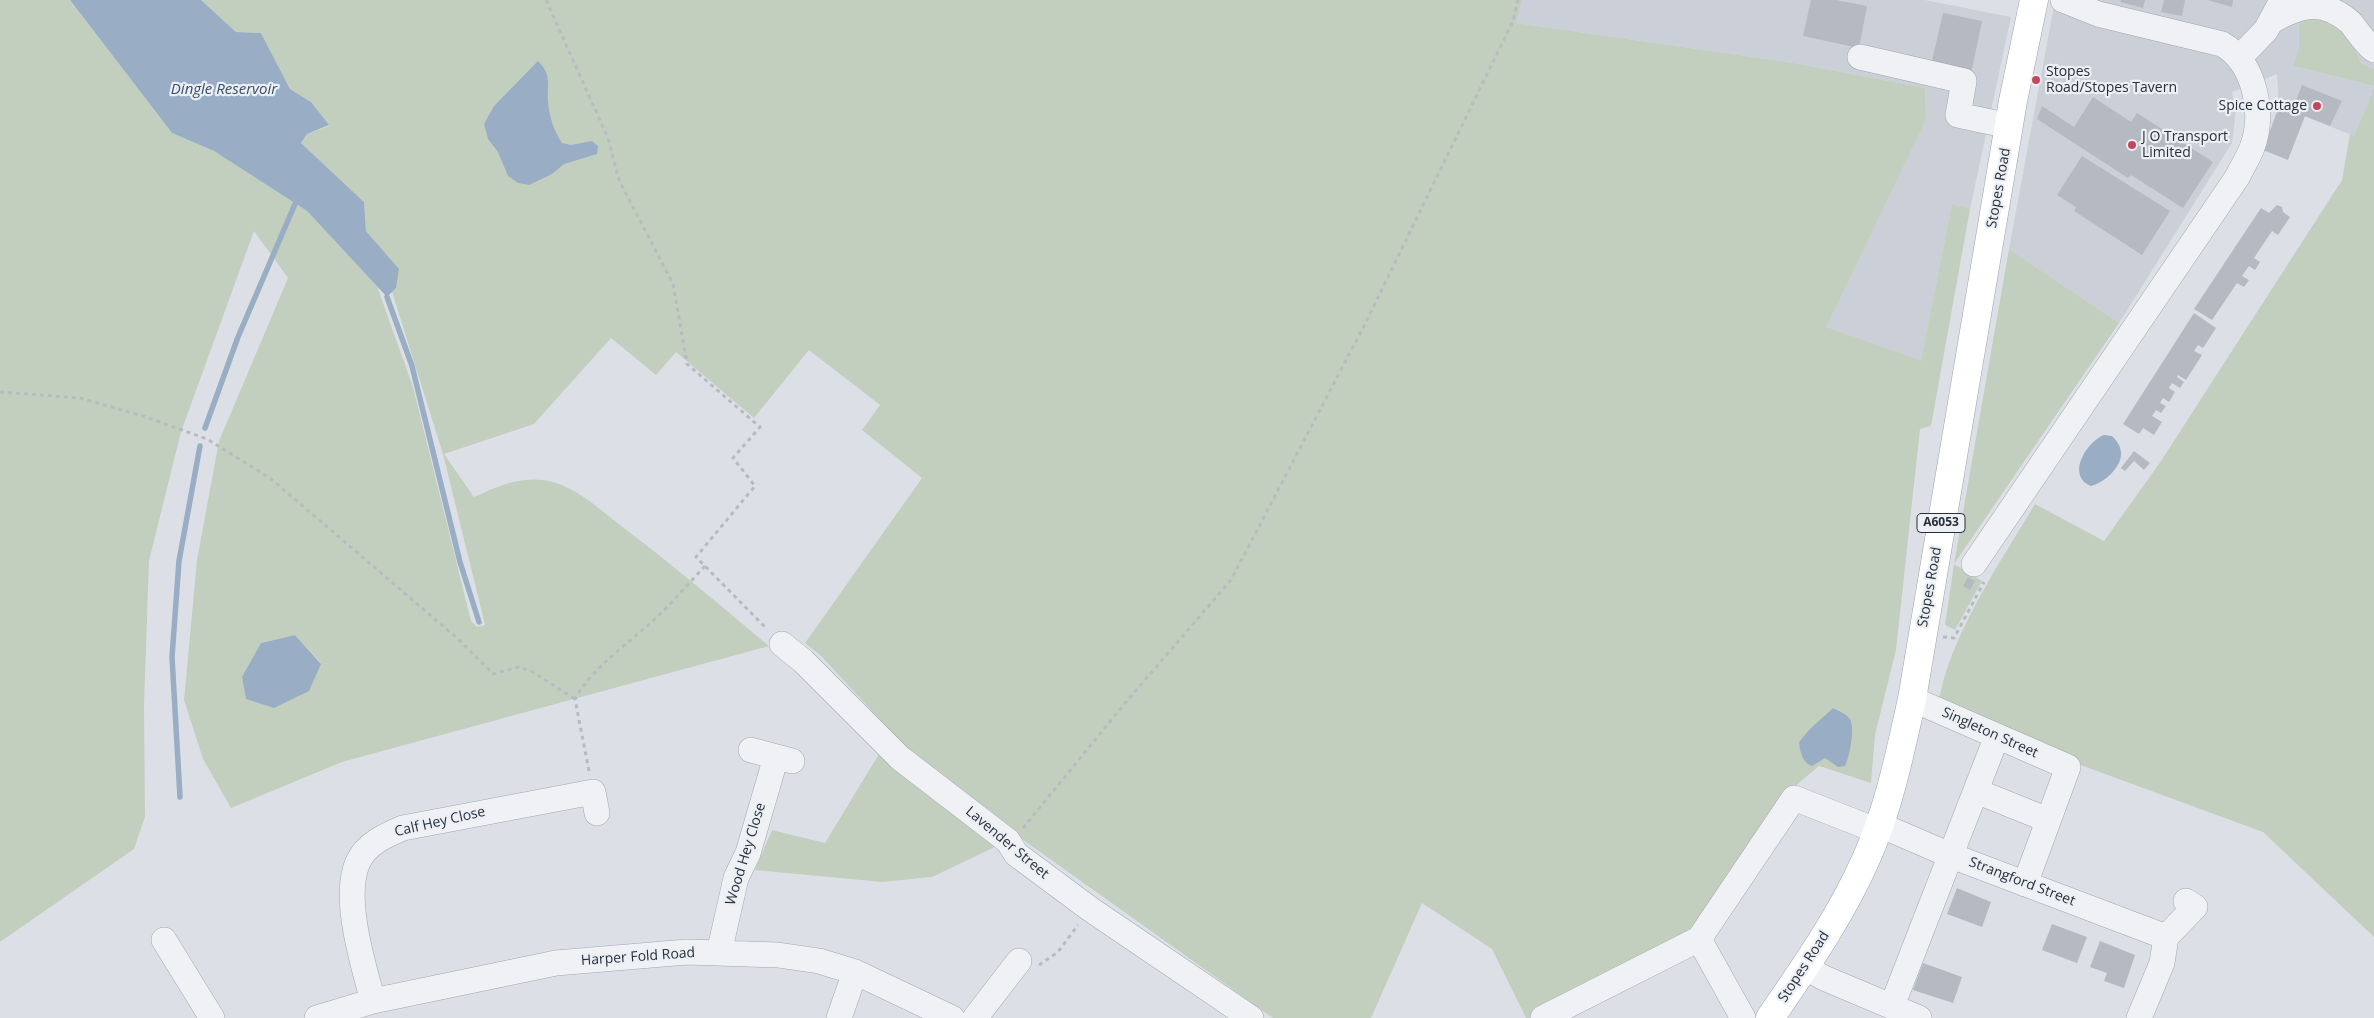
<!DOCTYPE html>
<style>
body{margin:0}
canvas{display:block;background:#dce0e6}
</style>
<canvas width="2374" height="1018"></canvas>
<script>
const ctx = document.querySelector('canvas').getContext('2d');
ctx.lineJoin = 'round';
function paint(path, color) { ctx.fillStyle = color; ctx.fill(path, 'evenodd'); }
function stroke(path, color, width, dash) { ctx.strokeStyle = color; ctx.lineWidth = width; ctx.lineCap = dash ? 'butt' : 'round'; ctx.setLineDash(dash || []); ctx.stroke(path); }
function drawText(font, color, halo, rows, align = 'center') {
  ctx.font = font + ' "Open Sans",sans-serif'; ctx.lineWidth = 4.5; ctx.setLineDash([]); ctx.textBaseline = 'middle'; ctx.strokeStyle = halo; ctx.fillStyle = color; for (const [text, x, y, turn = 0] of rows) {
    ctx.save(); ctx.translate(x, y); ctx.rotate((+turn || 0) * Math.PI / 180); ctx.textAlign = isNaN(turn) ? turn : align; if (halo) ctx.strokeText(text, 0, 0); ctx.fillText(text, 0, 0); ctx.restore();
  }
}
paint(new Path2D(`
 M1522 0H1925L2011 17 1970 209 1952 204 1921 362 1825 327 1926 120 1925 88 1794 63 1516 23Z
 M2055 0H2374V69L2361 63 2352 39 2299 24V47L2293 66 2374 86V88L2354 136 2279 106 2277 74 2232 92 2236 111 2232 143 2119 323 2009 249Z`), '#cbcfd7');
paint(new Path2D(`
 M0 0H70L172 133 214 151 307 211 377 286 413 387 471 621 477 627 485 625 443 454 392 292 396 288 397 267 366 231 364 202 301 143 307 134 329 126 311 102 290 89 261 33 236 32 201 0H1522L1516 23 1794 63 1925 88 1926 120 1826 327 1921 361 1952 204 1970 209 1931 426 1920 429 1896 650 1875 735 1871 783 1819 766 1794 787 1695 934 1530 1018H1526L1492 949 1422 903 1371 1018H1273L1022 839 913 755 821 656 805 643 922 478 862 430 880 405 809 350 754 418 676 352 656 375 611 338 534 424 444 454 474 497C496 487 517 477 543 480 574 484 600 510 624 528 674 566 721 606 769 646L342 762 231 808 203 759 184 700 197 560 219 441 288 278 254 231 181 432 149 561 144 705 145 817 134 849 0 942ZM295 635 321 663 261 643Z
 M2309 18C2342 21 2350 34 2361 63L2374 69V86L2293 66 2299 47V24Z
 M2374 88V937L2263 832 2056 756 1937 707C1941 693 1943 679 1948 666 1968 609 2004 556 2035 504L2104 541 2161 461 2342 180 2350 134 2354 136Z
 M2009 249 2119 323 1954 564 1982 581 1955 630 1945 625 1954 564Z
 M882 749 997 846 932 877 882 882 755 870 772 830 825 843Z`), '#c3cfbe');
paint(new Path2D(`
 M70 0H201L236 32 261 33 290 89 311 102 329 125 307 134 301 143 364 202 366 231 399 269 396 288 387 297 307 211 214 151 172 133Z
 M538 61C552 75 547 84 548 101 549 116 554 131 562 143L571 145 592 141 598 146 597 154 564 164 552 174 529 185 518 183 508 176 498 152 488 139 484 124 494 106Z
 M2104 435 2112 436C2116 440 2121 446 2121 453 2122 467 2104 483 2091 486 2066 476 2086 442 2104 435Z
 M295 635 321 664 309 691 274 708 246 699 242 677 261 643Z
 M1833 708C1839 711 1846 714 1850 719 1855 728 1850 756 1845 766L1838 767 1825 758 1812 766C1802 762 1800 752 1799 742L1809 730Z`), '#99aec4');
stroke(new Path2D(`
 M387 297 412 366 460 562 479 622
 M205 428 238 337 295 204
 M180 797 172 657 179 561 200 446`), '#99aec4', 5.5);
paint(new Path2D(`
 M1811 0H1836L1867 6 1859 48 1803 36Z
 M2121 0H2145L2143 8 2120 2Z
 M2164 0H2185L2182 16 2161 12Z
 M2208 0H2233L2232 7Z
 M1943 13 1982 21 1971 74 1931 65Z
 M2302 85 2342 101 2330 126 2305 116 2288 160 2263 150 2279 106 2292 111Z
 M2093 97 2131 122 2137 113 2213 162 2183 208 2131 175 2128 178 2037 119 2042 106 2074 127Z
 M2082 156 2170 211 2142 255 2074 211 2076 207 2057 195Z
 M2277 205 2282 207 2283 212 2290 217 2278 235 2272 231 2254 258 2260 262 2255 270 2249 266 2242 276 2249 280 2244 287 2237 283 2212 320 2194 309 2261 208 2269 213Z
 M2194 313 2216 328 2203 348 2198 345 2194 351 2202 355 2186 380 2178 375 2177 377 2184 382 2180 388 2172 383 2169 388 2175 392 2169 402 2163 398 2160 403 2166 406 2161 413 2156 410 2152 416 2162 422 2154 435 2143 428 2139 434 2123 424Z
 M2134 451 2150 463 2144 470 2134 461 2125 471 2121 468Z
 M1968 577 1975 581 1970 590 1963 586Z
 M1957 888 1991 902 1982 927 1947 914Z
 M2052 924 2087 937 2077 963 2042 950Z
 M2100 941 2135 955 2124 988 2104 981 2107 973 2090 967Z
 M1923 963 1962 977 1953 1003 1913 990Z`), '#b4b9c2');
const minor = new Path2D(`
 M2272 21C2303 3 2325 0 2351 23 2358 32 2365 43 2374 50
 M1860 57 1964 81 1958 115 2009 126
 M2240 57 2266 30 2279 6
 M1974 564 2238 176C2242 167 2248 158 2252 148 2265 113 2255 63 2222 44L2098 14 2063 0
 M782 644 803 661 900 758 1008 841 1016 854 1090 909 1251 1018
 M1912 699 2068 767 2025 884
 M751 750 792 761
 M1976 791 2048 820
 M1880 825 1952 856 2166 937
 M1699 939 1743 1018
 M164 940 212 1018
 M719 953 736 878 748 853 776 757
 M1805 967 1824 978 1919 1018
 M373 1001C363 964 342 897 358 862 366 844 386 835 403 828L593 792 597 813
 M1892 1006 1997 736
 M317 1018 373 1001 556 963 687 952 778 955 819 961 855 972 952 1018
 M839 1018 855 972
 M975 1018 1019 961
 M1543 1018 1699 939 1794 798 1878 831
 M2139 1018 2162 963 2166 937 2195 907 2186 901`);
const major = new Path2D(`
 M1770 1018C1805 967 1841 916 1866 859 1889 808 1900 753 1912 699L2013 101 2034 0`);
stroke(minor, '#a2a7af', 26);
stroke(major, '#9da5b1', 29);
stroke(new Path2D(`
 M546 0 608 138 619 180 673 284 687 364 760 427 733 458 755 486 696 557 767 629
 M0 392 80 398 146 417 207 439 270 478 457 638 493 674 519 667 531 671 575 699
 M1943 637 1954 638 1984 582
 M589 771 575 699C595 664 629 644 657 617 674 601 689 583 705 566
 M1023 828 1126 702 1231 580 1365 324 1513 21 1518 0
 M1039 965 1058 952 1078 925`), '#b7bbc0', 3, [4, 4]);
stroke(minor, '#eff1f4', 25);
stroke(major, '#fff', 28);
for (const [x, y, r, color] of [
 [2036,80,5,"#c5475b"],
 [2317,106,5,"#c5475b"],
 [2132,145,5,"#c5475b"]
]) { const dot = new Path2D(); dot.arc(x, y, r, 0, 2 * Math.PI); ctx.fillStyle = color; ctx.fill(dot); stroke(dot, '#eceff4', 2); }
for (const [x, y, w] of [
 [1941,523,48]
]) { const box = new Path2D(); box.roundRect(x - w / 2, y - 9.5, w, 19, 4); ctx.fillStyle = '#eceff4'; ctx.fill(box); stroke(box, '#272f3b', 1); }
drawText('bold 12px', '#272f3b', null, [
 ["A6053",1941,523]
]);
drawText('14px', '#272f3b', '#eceff4', [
 ["Stopes",2046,72],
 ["Road/Stopes Tavern",2046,88],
 ["Spice Cottage",2307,106,"right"],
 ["J O Transport",2142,137],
 ["Limited",2142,153]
], 'left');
drawText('14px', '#272f3b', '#eceff4', [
 ["Stopes Road",1999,188,-80],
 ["Stopes Road",1930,587,-80],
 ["Singleton Street",1990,733,24],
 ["Calf Hey Close",440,822,-13],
 ["Lavender Street",1007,843,40],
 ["Wood Hey Close",746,854,-73],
 ["Strangford Street",2022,882,21],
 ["Harper Fold Road",638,957,-4],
 ["Stopes Road",1804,967,-57]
]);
drawText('italic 15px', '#344e6c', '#eceff4', [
 ["Dingle Reservoir",224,90]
]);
</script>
